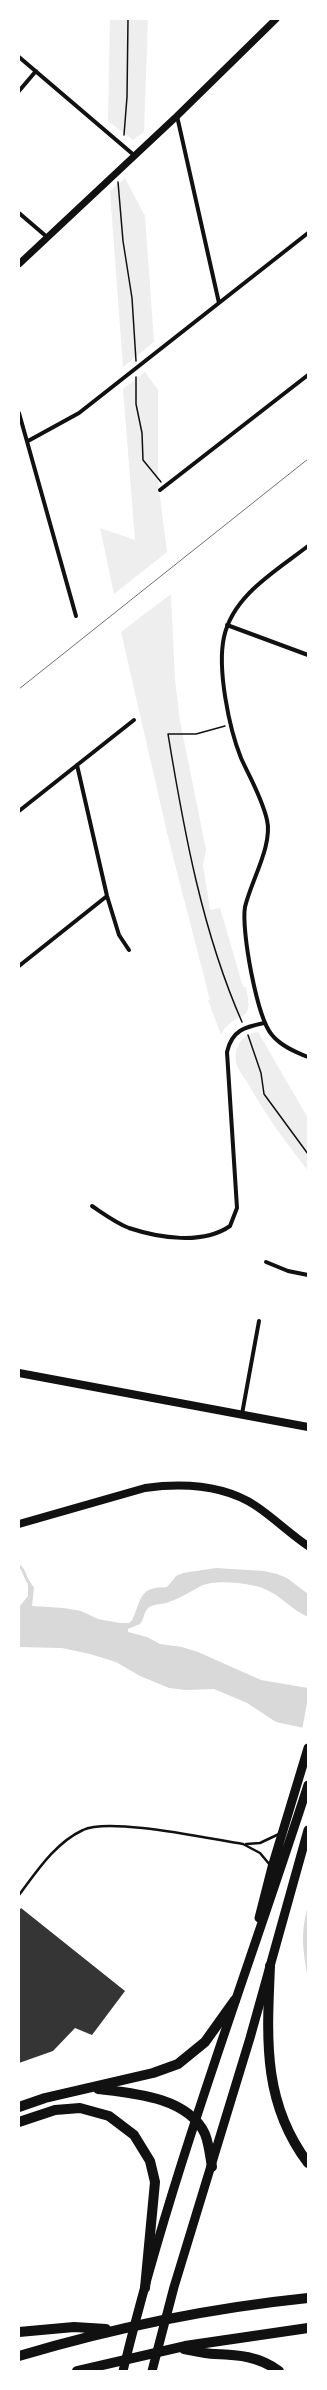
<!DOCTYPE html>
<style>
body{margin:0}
#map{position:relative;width:327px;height:2390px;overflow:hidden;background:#fff;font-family:"PT Sans",sans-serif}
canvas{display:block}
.frame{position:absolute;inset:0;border:20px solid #fff;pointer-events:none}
</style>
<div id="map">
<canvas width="327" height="2390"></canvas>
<div class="frame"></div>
</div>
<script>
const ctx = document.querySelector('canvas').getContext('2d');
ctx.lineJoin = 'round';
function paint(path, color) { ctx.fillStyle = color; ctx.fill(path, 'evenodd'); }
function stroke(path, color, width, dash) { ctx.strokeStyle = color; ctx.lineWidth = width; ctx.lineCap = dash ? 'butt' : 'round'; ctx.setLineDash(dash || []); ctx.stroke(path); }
paint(new Path2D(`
 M110 19H148L144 132 133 140 108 121Z
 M125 178 145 216 154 342 123 367 110 191Z
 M145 372 158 390V482L167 552 114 594 100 528 135 540 123 389Z
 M171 594 175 680 180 721 206 850 203 865 210 910 220 908 243 987H246C255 1029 237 1006 221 1035L208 1000H210L169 841 121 632Z
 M258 1032 308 1118V1171C287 1144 267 1117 250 1087 246 1080 240 1073 237 1066 232 1049 241 1034 258 1032Z`), '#eee');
paint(new Path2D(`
 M216 1568 264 1571 277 1574 287 1578 308 1594V1617C292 1610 281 1596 265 1589 251 1583 215 1579 201 1586 190 1592 180 1598 169 1602 162 1605 154 1603 148 1608 144 1612 144 1619 140 1624L128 1629V1632L147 1637 160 1644 182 1647 198 1652 261 1680 308 1688V1729L276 1722 247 1703 214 1689 186 1690 169 1688 140 1676 116 1662 90 1654 62 1648 19 1647V1607L28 1596V1581L34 1587 32 1606 64 1608 81 1611 98 1619 120 1623H129L132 1620C139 1608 138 1591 155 1588 159 1587 163 1588 167 1587L176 1576 183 1573Z
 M308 1906V1979C303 1950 300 1934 308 1906Z`), '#d9d9d9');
paint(new Path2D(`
 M308 1698V1731L302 1730Z`), '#fff');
stroke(new Path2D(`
 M19 1566C25 1569 24 1578 30 1584`), '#d9d9d9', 3);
paint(new Path2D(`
 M21 1908 125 1991 92 2035 75 2028 53 2051 19 2063V1911Z`), '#353535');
stroke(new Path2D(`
 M124 135 127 97 128 19
 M118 182 123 241 132 298 136 361
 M136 377V404L142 433 143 460 161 482
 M225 726 196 734H168C184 831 202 931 242 1022
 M248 1035 261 1073 264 1094 308 1154`), '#111', 1.5);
stroke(new Path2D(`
 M246 1844 260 1843 279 1834
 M19 1895C37 1871 55 1843 83 1830 109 1817 210 1839 243 1844L260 1853 270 1865`), '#111', 2.5);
stroke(new Path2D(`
 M19 57 135 156
 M19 91 36 71
 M177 116 219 303
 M19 213 47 237
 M19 413 76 616
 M28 441 79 413 308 233
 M160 490 308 375
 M308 546C276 571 233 595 224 637 217 669 229 728 241 758 250 778 262 798 267 820 273 845 251 881 245 907 241 930 257 1018 272 1035 281 1046 295 1052 308 1057
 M227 625 308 655
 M77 765 107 896 119 935 129 950
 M19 811 134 720
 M19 966 107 896
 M92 1206C104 1214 116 1223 129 1228 159 1238 203 1245 230 1226L237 1208 227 1052C232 1030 245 1027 264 1023
 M266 1262 288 1271 308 1275
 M242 1414 259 1321`), '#111', 4);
stroke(new Path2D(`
 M19 264 177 116 276 19`), '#111', 7);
stroke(new Path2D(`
 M19 1373 308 1427
 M19 1524 145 1488C182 1483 224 1485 256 1506 274 1518 290 1534 308 1546`), '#111', 8);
stroke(new Path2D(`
 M259 1918 272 1867 308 1748
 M123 2371C171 2172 245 1980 308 1785
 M152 2371 174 2287 250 2038 308 1830`), '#111', 9);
stroke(new Path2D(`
 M270 1966C267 2038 262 2102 308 2163
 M98 2089C132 2093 188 2097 205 2134 209 2144 210 2156 212 2167
 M19 2107 45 2098 153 2073 178 2064 205 2042 235 2000
 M19 2122 55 2110 80 2108 109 2116 134 2135 150 2161 155 2182 145 2288
 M19 2332 74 2327 106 2329
 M184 2349C194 2351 205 2354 215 2354 239 2355 258 2356 279 2371
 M19 2356C113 2328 210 2308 308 2298
 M77 2371 185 2346 308 2328`), '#111', 10);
stroke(new Path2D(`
 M19 689 308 459`), '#707070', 1);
</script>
